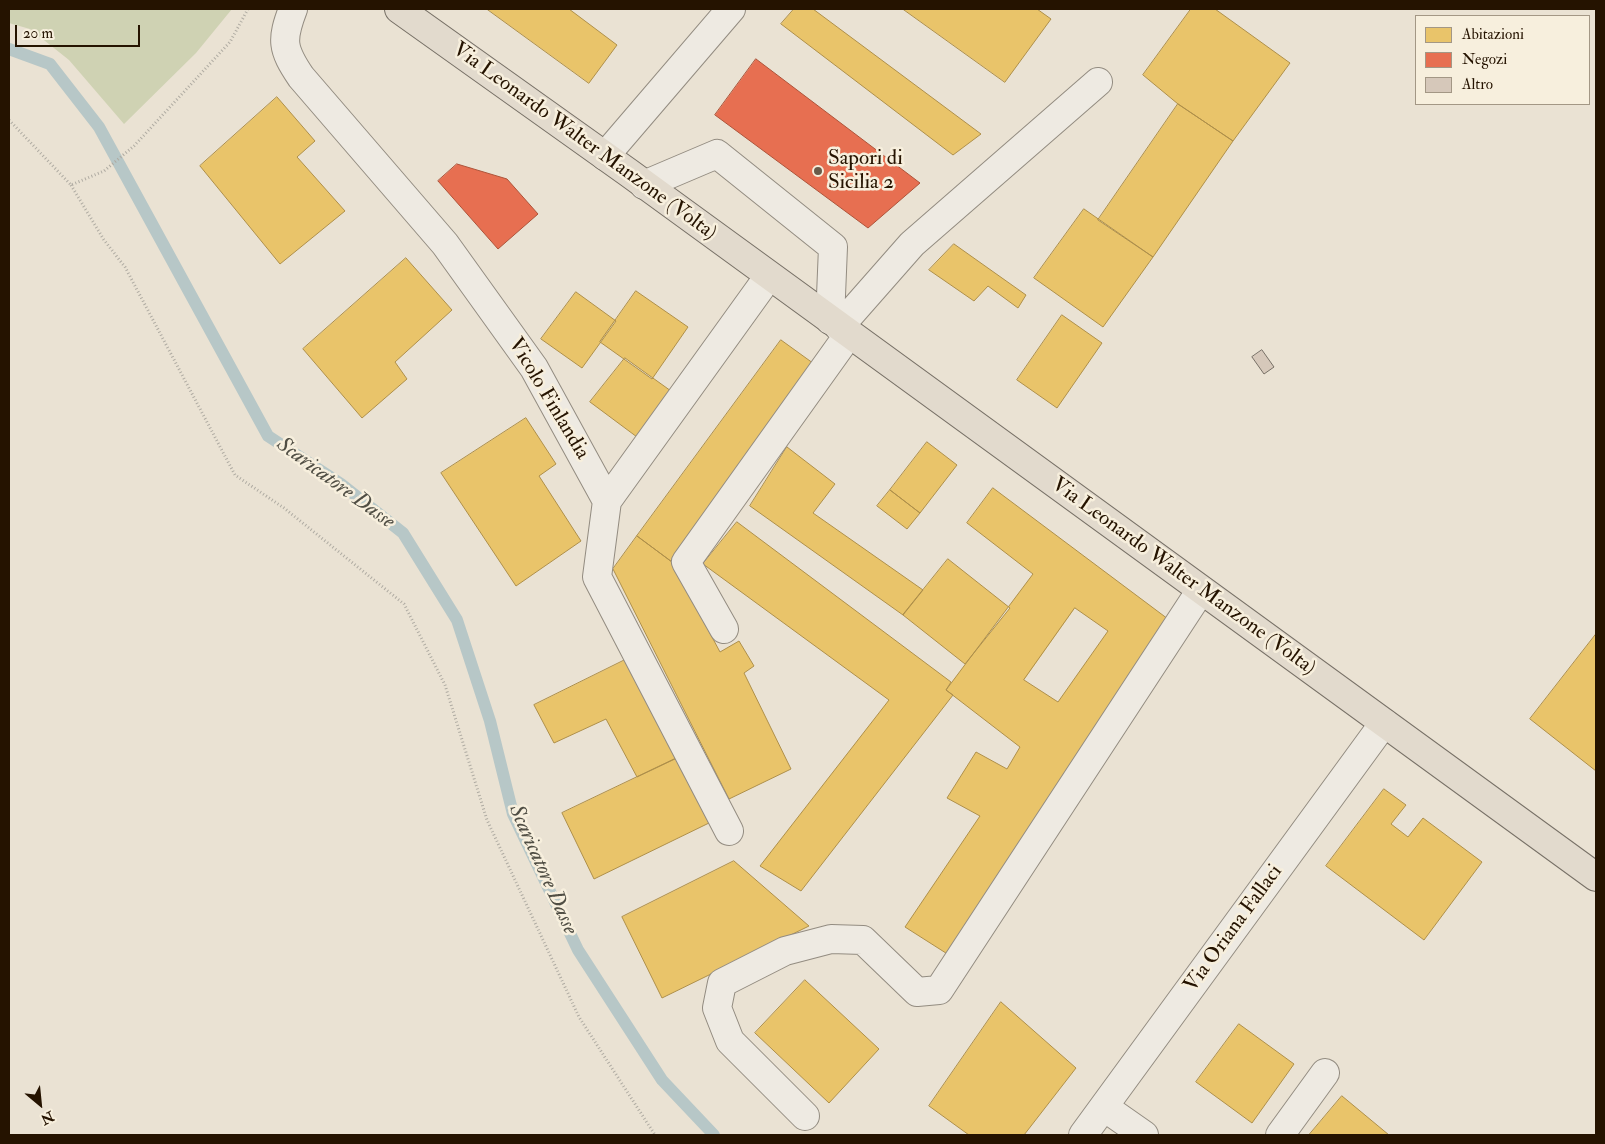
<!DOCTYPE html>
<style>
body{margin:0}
#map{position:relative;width:1605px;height:1144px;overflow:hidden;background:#eae2d3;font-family:"IM FELL Double Pica",serif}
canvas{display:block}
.frame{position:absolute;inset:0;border:10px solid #251300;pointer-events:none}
.legend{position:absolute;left:1415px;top:15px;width:175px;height:90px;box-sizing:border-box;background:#f7efdd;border:1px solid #a39785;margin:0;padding:6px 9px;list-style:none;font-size:15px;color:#251300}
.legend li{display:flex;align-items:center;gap:10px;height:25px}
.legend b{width:25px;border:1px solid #a39785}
.north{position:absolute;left:15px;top:1079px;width:50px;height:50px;-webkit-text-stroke:4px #f7efdd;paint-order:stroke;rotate:152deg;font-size:14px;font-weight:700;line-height:20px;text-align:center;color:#251300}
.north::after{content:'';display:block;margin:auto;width:18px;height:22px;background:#251300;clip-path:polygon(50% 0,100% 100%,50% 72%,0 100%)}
.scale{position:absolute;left:15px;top:25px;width:125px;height:22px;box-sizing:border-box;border:2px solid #251300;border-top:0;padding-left:6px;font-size:15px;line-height:18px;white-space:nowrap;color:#251300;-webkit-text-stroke:4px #f7efdd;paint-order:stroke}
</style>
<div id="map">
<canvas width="1605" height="1144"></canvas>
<div class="frame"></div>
<ul class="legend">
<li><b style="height:14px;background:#e9c46a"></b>Abitazioni</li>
<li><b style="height:14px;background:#e76f51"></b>Negozi</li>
<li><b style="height:14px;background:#d6c8ba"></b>Altro</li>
</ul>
<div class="north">N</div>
<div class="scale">20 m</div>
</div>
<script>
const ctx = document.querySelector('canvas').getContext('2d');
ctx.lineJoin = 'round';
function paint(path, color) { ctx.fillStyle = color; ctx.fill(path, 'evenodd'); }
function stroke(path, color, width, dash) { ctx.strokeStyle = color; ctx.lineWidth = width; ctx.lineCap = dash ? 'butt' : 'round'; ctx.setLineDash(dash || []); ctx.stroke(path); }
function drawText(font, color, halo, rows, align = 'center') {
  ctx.font = font + ' "IM FELL Double Pica",serif'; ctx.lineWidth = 5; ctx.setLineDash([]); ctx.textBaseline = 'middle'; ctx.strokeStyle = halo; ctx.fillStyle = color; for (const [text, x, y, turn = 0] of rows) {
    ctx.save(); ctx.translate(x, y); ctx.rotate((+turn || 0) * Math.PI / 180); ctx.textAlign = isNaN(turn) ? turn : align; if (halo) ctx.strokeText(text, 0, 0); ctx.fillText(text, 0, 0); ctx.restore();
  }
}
paint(new Path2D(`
 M9 9H232L196 53 124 124 69 60 30 29 9 23Z`), '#cfd2b3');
const homes = new Path2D(`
 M487 9H569L617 45 589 83Z
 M794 9H813L981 134 953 155 781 24Z
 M903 9H1037L1051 19 1005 82Z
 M1191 9H1215L1290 63 1233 141 1178 104 1143 75Z
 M277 97 315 141 297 157 345 211 280 264 200 166Z
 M1178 104 1233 141 1153 257 1098 220Z
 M1084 209 1153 257 1103 327 1034 278Z
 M954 244 1026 295 1018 308 988 286 974 301 929 270Z
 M406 258 452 310 395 362 407 379 362 418 303 349Z
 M636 291 688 327 652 379 600 342Z
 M576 292 616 321 582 368 541 339Z
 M1062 315 1102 343 1057 408 1017 380Z
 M781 340 817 366 672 562 637 536Z
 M625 358 671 391 637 437 590 402Z
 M526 418 556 464 539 476 581 541 516 586 441 473Z
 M927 442 957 465 920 513 890 490Z
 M787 447 835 484 813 513 923 590 903 615 750 506Z
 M993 488 1172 622 949 955 905 927 980 816 947 798 976 752 1007 769 1020 747 946 690 1033 574 967 523ZM1075 608 1108 631 1058 702 1024 680Z
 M890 490 920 513 907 529 877 506Z
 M737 522 951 682 946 690 953 695 801 891 760 866 889 700 703 564Z
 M637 536 672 562 720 652 739 641 754 666 744 673 791 769 729 799 613 569Z
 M948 559 1010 608 965 664 903 615Z
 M1596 634V771L1530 719Z
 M625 660 677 758 637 777 606 719 554 743 534 705Z
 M677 758 709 823 594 879 562 813Z
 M1384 789 1406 805 1391 824 1408 837 1423 818 1482 862 1424 940 1326 866Z
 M734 861 809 926 662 998 622 917Z
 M805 980 879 1049 829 1103 755 1033Z
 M1001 1002 1076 1068 1024 1135H969L929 1106Z
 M1239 1024 1294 1064 1252 1123 1196 1082Z
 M1342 1096 1389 1135H1309Z`);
paint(homes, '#e9c46a');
stroke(homes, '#ae8f4a', 1);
const shops = new Path2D(`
 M756 59 920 183 868 228 715 115Z
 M457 164 507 179 538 214 498 249 438 181Z`);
paint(shops, '#e76f51');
stroke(shops, '#ad5339', 1);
stroke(new Path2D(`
 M9 49 50 64 99 127 268 436 341 484 403 533 457 620 490 721 513 814 578 950 662 1080 714 1135`), '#b7c7c7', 12);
const building = new Path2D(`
 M1262 350 1274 367 1264 374 1252 357Z`);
paint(building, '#d6c8ba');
stroke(building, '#777066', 1);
const minor = new Path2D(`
 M293 9C281 40 282 49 301 77L445 244 534 368 607 501 597 577 729 831
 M605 156 731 9
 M644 185 717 154 833 247 830 320
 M839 327 912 244 1098 82
 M607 501 769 276
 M724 629 686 562 849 334
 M1104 1107 1144 1135
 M805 1116 730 1041 717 1008 722 983 785 951 831 939 863 940 917 992 939 990 1201 590
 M1083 1135 1384 723
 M1280 1135 1325 1073`);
const major = new Path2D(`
 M399 9 629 173 1596 877`);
stroke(minor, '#938c81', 30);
stroke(major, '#777066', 30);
stroke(new Path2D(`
 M9 120 71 185 104 171 134 146 230 42 248 9
 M71 185 104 240 125 267 235 475 284 508 404 604 445 685 487 820 579 1017 655 1135`), '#afaba2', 3, [1, 2.5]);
stroke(minor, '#eeeae2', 28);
stroke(major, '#e2dacd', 28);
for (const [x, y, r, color] of [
 [818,171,5,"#6a5b4a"]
]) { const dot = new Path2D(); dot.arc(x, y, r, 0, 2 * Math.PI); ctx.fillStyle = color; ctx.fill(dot); stroke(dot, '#f7efdd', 2); }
drawText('21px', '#251300', '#f7efdd', [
 ["Via Leonardo Walter Manzone (Volta)",584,142,36],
 ["Vicolo Finlandia",548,399,59],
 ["Via Leonardo Walter Manzone (Volta)",1183,577,36],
 ["Via Oriana Fallaci",1234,929,-54]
]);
drawText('21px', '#251300', '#f7efdd', [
 ["Sapori di",828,159],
 ["Sicilia 2",828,183]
], 'left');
drawText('italic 22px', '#504e44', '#f7efdd', [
 ["Scaricatore Dasse",335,484,36],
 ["Scaricatore Dasse",542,870,66]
]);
</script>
